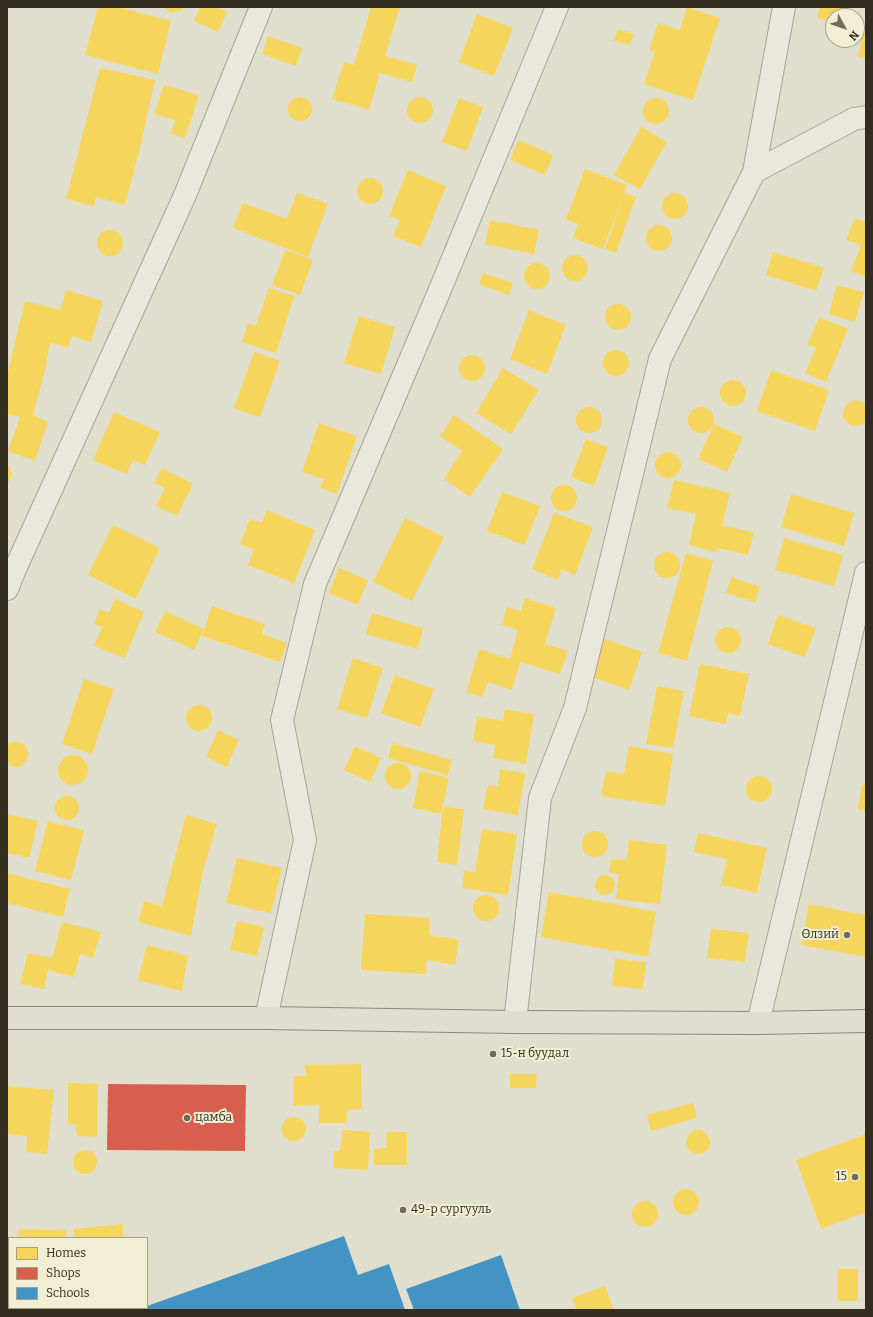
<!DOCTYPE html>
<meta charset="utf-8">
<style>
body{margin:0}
#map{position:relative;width:873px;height:1317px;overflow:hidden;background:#e0dfcd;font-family:Bitter,serif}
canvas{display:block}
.frame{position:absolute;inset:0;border:8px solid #322d1f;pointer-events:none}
.legend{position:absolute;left:8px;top:1237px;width:140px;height:72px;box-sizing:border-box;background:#f0efd3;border:1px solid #a4a18b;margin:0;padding:5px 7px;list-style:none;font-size:12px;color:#322d1f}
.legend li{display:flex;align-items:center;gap:8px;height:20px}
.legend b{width:20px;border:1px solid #a4a18b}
.north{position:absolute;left:825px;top:8px;width:40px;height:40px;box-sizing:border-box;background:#f0efd3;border:1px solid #a4a18b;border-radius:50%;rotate:130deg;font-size:11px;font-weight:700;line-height:16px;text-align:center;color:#322d1f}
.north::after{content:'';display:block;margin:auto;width:14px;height:18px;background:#6f6b5c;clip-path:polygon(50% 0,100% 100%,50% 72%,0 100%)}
</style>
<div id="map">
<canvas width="873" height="1317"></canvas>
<div class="frame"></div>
<ul class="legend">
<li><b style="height:11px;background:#f6d55c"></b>Homes</li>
<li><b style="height:11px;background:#d6604d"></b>Shops</li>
<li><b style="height:11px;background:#4393c3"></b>Schools</li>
</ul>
<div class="north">N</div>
</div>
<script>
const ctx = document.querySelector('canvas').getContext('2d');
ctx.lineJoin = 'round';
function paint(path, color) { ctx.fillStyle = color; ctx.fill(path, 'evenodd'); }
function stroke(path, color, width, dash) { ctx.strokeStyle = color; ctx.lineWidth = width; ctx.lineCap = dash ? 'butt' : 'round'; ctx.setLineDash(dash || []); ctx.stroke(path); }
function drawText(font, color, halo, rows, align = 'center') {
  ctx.font = font + ' Bitter,serif'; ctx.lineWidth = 4; ctx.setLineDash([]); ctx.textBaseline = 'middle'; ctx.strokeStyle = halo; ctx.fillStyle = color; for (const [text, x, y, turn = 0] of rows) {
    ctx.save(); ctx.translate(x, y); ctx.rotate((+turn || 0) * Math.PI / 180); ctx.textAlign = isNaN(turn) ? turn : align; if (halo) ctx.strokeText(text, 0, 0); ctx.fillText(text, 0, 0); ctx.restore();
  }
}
paint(new Path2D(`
 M98 7H118L171 21 158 74 85 55Z
 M163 7H185L180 11 172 13Z
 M200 7H216L227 12 218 32 194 21Z
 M371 7H400L385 56 417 65 412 82 380 73 369 110 332 99 344 62 354 65Z
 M687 7 720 18 693 100 644 84 655 52 649 50 658 23 680 30Z
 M820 7H839L849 9 847 16H833V22L817 18Z
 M477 14 513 28 494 76 459 62Z
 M618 29 634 34 630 45 614 41Z
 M863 34H866V58L858 57Z
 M268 36 302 48 296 66 262 54Z
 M100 68 155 80 140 148 125 205 96 197 94 206 66 199Z
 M164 85 199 95 185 138 171 134 175 120 154 114Z
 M288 109a12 12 0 1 1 24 0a12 12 0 1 1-24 0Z
 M407 110a13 13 0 1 1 26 0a13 13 0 1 1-26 0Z
 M459 98 483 107 467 151 442 142Z
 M643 111a13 13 0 1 1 26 0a13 13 0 1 1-26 0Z
 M641 127 667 142 640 189 614 175Z
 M519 140 553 155 545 175 510 160Z
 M585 169 627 185 624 193 636 197 616 253 605 249 622 199 603 249 573 238 578 224 566 219Z
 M408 170 446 186 421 247 393 236 400 220 389 216Z
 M357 191a13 13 0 1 1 26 0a13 13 0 1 1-26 0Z
 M297 193 328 204 308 257 233 228 243 203 287 219Z
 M662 206a13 13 0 1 1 26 0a13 13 0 1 1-26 0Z
 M855 218 866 222V277L851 271 861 245 846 240Z
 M490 220 539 230 534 254 485 244Z
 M646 238a13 13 0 1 1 26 0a13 13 0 1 1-26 0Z
 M97 243a13 13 0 1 1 26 0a13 13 0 1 1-26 0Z
 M285 250 313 260 300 295 272 285Z
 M773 252 824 268 816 291 766 275Z
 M562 268a13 13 0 1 1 26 0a13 13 0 1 1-26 0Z
 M524 276a13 13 0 1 1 26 0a13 13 0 1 1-26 0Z
 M483 273 513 283 509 295 479 284Z
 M837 285 864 292 855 322 829 314Z
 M269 288 294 296 276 353 242 342 248 323 256 326Z
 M66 290 103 301 91 342 72 336 68 348 50 343 45 370 33 415 48 422 35 461 8 451 20 417 7 414V376L25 301 60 310Z
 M605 317a13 13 0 1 1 26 0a13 13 0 1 1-26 0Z
 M529 310 566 325 547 374 510 359Z
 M359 316 395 327 381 374 344 363Z
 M819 317 848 329 826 382 805 373 816 348 807 345Z
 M603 363a13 13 0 1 1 26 0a13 13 0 1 1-26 0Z
 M254 352 280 361 260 417 234 408Z
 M459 368a13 13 0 1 1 26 0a13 13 0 1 1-26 0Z
 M503 368 539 390 511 434 476 413Z
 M771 370 829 390 815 431 757 411Z
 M720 393a13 13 0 1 1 26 0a13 13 0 1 1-26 0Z
 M854 400 862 402 866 405V421L862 425 853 426 849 424 843 417V413L846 405Z
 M576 420a13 13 0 1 1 26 0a13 13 0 1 1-26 0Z
 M688 420a13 13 0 1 1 26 0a13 13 0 1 1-26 0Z
 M114 412 160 432 145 465 133 460 127 474 93 460Z
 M454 415 503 449 470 497 444 479 462 451 440 436Z
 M319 423 357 436 337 494 320 488 324 479 302 472Z
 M714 424 743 437 727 472 698 459Z
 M586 439 608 447 594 486 571 477Z
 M655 465a13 13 0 1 1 26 0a13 13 0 1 1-26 0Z
 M7 464 10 468 12 476 7 484Z
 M162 468 193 484 177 516 156 506 165 488 154 483Z
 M674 480 730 493 722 525 754 533 748 555 717 548 716 552 689 545 696 514 667 508Z
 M551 498a13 13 0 1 1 26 0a13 13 0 1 1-26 0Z
 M502 492 540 506 525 545 487 531Z
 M791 494 854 513 844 546 781 527Z
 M267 510 315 530 294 583 248 565 254 550 240 544 250 519 262 523Z
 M554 513 593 527 575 575 562 569 558 580 532 569Z
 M405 518 444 537 412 601 373 582Z
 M113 525 160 548 136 599 88 575Z
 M784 538 843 555 834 586 775 570Z
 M654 565a13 13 0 1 1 26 0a13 13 0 1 1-26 0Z
 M686 553 713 561 687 661 658 653Z
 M339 568 368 580 358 605 329 593Z
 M731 577 760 587 755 602 726 593Z
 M525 598 556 608 545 644 568 651 560 674 520 662 512 690 488 682 482 697 466 692 479 649 510 659 518 630 502 625 507 607 521 611Z
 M115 599 144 612 125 658 94 646 102 627 94 624 100 609 109 613Z
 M212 606 265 624 262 634 287 643 280 662 202 636Z
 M165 611 204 629 194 650 155 632Z
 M372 613 423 628 418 649 366 634Z
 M778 615 816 628 805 657 768 644Z
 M715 640a13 13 0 1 1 26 0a13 13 0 1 1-26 0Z
 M602 638 642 652 629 690 589 676Z
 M353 658 383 668 367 718 337 709Z
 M700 664 749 674 740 716 728 713 726 724 689 716Z
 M395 675 434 689 420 727 381 713Z
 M84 679 114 689 92 754 62 744Z
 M657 686 684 691 673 748 646 744Z
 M186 718a13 13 0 1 1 26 0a13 13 0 1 1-26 0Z
 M505 709 534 714 526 764 493 758 495 745 473 741 477 716 503 721Z
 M218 730 239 740 227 767 206 757Z
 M16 741 25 745 29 754 25 763 21 766 16 767 12 766 7 762V746L12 742Z
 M392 743 452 760 448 775 388 758Z
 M355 746 381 758 370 782 344 770Z
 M629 746 673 754 665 806 601 796 606 771 624 774Z
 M58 770a15 15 0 1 1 30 0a15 15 0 1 1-30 0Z
 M385 776a13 13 0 1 1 26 0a13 13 0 1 1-26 0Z
 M500 769 525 773 518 815 483 809 488 785 498 787Z
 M420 771 449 778 441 814 413 808Z
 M746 789a13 13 0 1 1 26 0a13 13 0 1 1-26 0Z
 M862 785H866V811L858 810Z
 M55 808a12 12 0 1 1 24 0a12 12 0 1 1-24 0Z
 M443 807 464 809 457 865 437 862Z
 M7 814 38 821 29 858 7 853Z
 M186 815 217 824 203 870 191 936 138 922 144 901 162 906Z
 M48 821 84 830 71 880 35 871Z
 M482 829 517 834 508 895 462 888 464 871 475 872Z
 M582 844a13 13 0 1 1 26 0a13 13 0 1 1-26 0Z
 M698 833 767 848 757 893 721 885 727 859 694 852Z
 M629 840 667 845 660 904 616 899 619 874 609 873 611 859 627 860Z
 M237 858 282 868 271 913 226 903Z
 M7 873 70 889 63 917 7 903Z
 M595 885a10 10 0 1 1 20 0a10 10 0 1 1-20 0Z
 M549 892 656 912 648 957 541 937Z
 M473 908a13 13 0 1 1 26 0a13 13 0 1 1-26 0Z
 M809 904 866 915V957L801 945Z
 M365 914 430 918 429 935 459 940 455 965 427 960 426 974 361 970Z
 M237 921 264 927 257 956 230 950Z
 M62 922 101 932 93 958 80 954 74 977 48 970 44 989 20 984 28 953 52 958Z
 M711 929 749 933 745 962 707 958Z
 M147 945 188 956 182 991 138 980Z
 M615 959 646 962 643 989 612 986Z
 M361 1064 362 1109 347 1110V1123H319V1105L293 1106V1076H306L305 1065Z
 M510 1074H537L536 1088H510Z
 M68 1083 98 1084 97 1137 77 1136 76 1124H68Z
 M7 1086 54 1090 47 1154 26 1152 27 1136 7 1134Z
 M693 1103 697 1118 651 1131 647 1115Z
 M282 1129a12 12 0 1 1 24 0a12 12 0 1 1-24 0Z
 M686 1142a12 12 0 1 1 24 0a12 12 0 1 1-24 0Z
 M342 1130 370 1132 368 1170 333 1168 334 1151H340Z
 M386 1132H407V1165H374V1149L387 1148Z
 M866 1134V1212L821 1229 796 1160Z
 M73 1162a12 12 0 1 1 24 0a12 12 0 1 1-24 0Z
 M673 1202a13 13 0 1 1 26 0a13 13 0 1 1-26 0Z
 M632 1214a13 13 0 1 1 26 0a13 13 0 1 1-26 0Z
 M123 1224V1238H74L73 1229Z
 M19 1229 66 1230V1238H18Z
 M7 1237 9 1239V1259L7 1260Z
 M837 1269H858V1301H837Z
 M605 1286 614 1310H577L572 1298Z`), '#f6d55c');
paint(new Path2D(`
 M108 1084 246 1085 245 1151 107 1150Z`), '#d6604d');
paint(new Path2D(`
 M344 1236 358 1275 389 1264 405 1310H136L141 1308H147V1306Z
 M501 1255 520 1310H414L406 1289Z`), '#4393c3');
const minor = new Path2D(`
 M754 172 784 7
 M7 589 16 567 185 195 261 7
 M266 1018 305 840 282 720 315 584 439 292 557 7
 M515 1022 540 798 575 708 660 359 754 172 854 119 866 117
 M758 1023 866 573`);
const major = new Path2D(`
 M7 1018H266L515 1022 758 1023 866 1021`);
stroke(minor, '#a5a395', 24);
stroke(major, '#8b897d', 24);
stroke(minor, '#e9e8dd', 22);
stroke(major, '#dfded0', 22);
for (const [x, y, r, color] of [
 [847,935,4,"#6f6b5c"],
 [493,1054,4,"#6f6b5c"],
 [187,1118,4,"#6f6b5c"],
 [855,1177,4,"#6f6b5c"],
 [403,1210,4,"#6f6b5c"]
]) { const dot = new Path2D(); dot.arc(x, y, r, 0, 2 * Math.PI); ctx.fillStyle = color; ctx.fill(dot); stroke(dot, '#f0efd3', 1.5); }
drawText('12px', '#322d1f', '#f0efd3', [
 ["Өлзий",839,935,"right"],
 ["15-н буудал",501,1054],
 ["цамба",195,1118],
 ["15",847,1177,"right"],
 ["49-р сургууль",411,1210]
], 'left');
</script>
